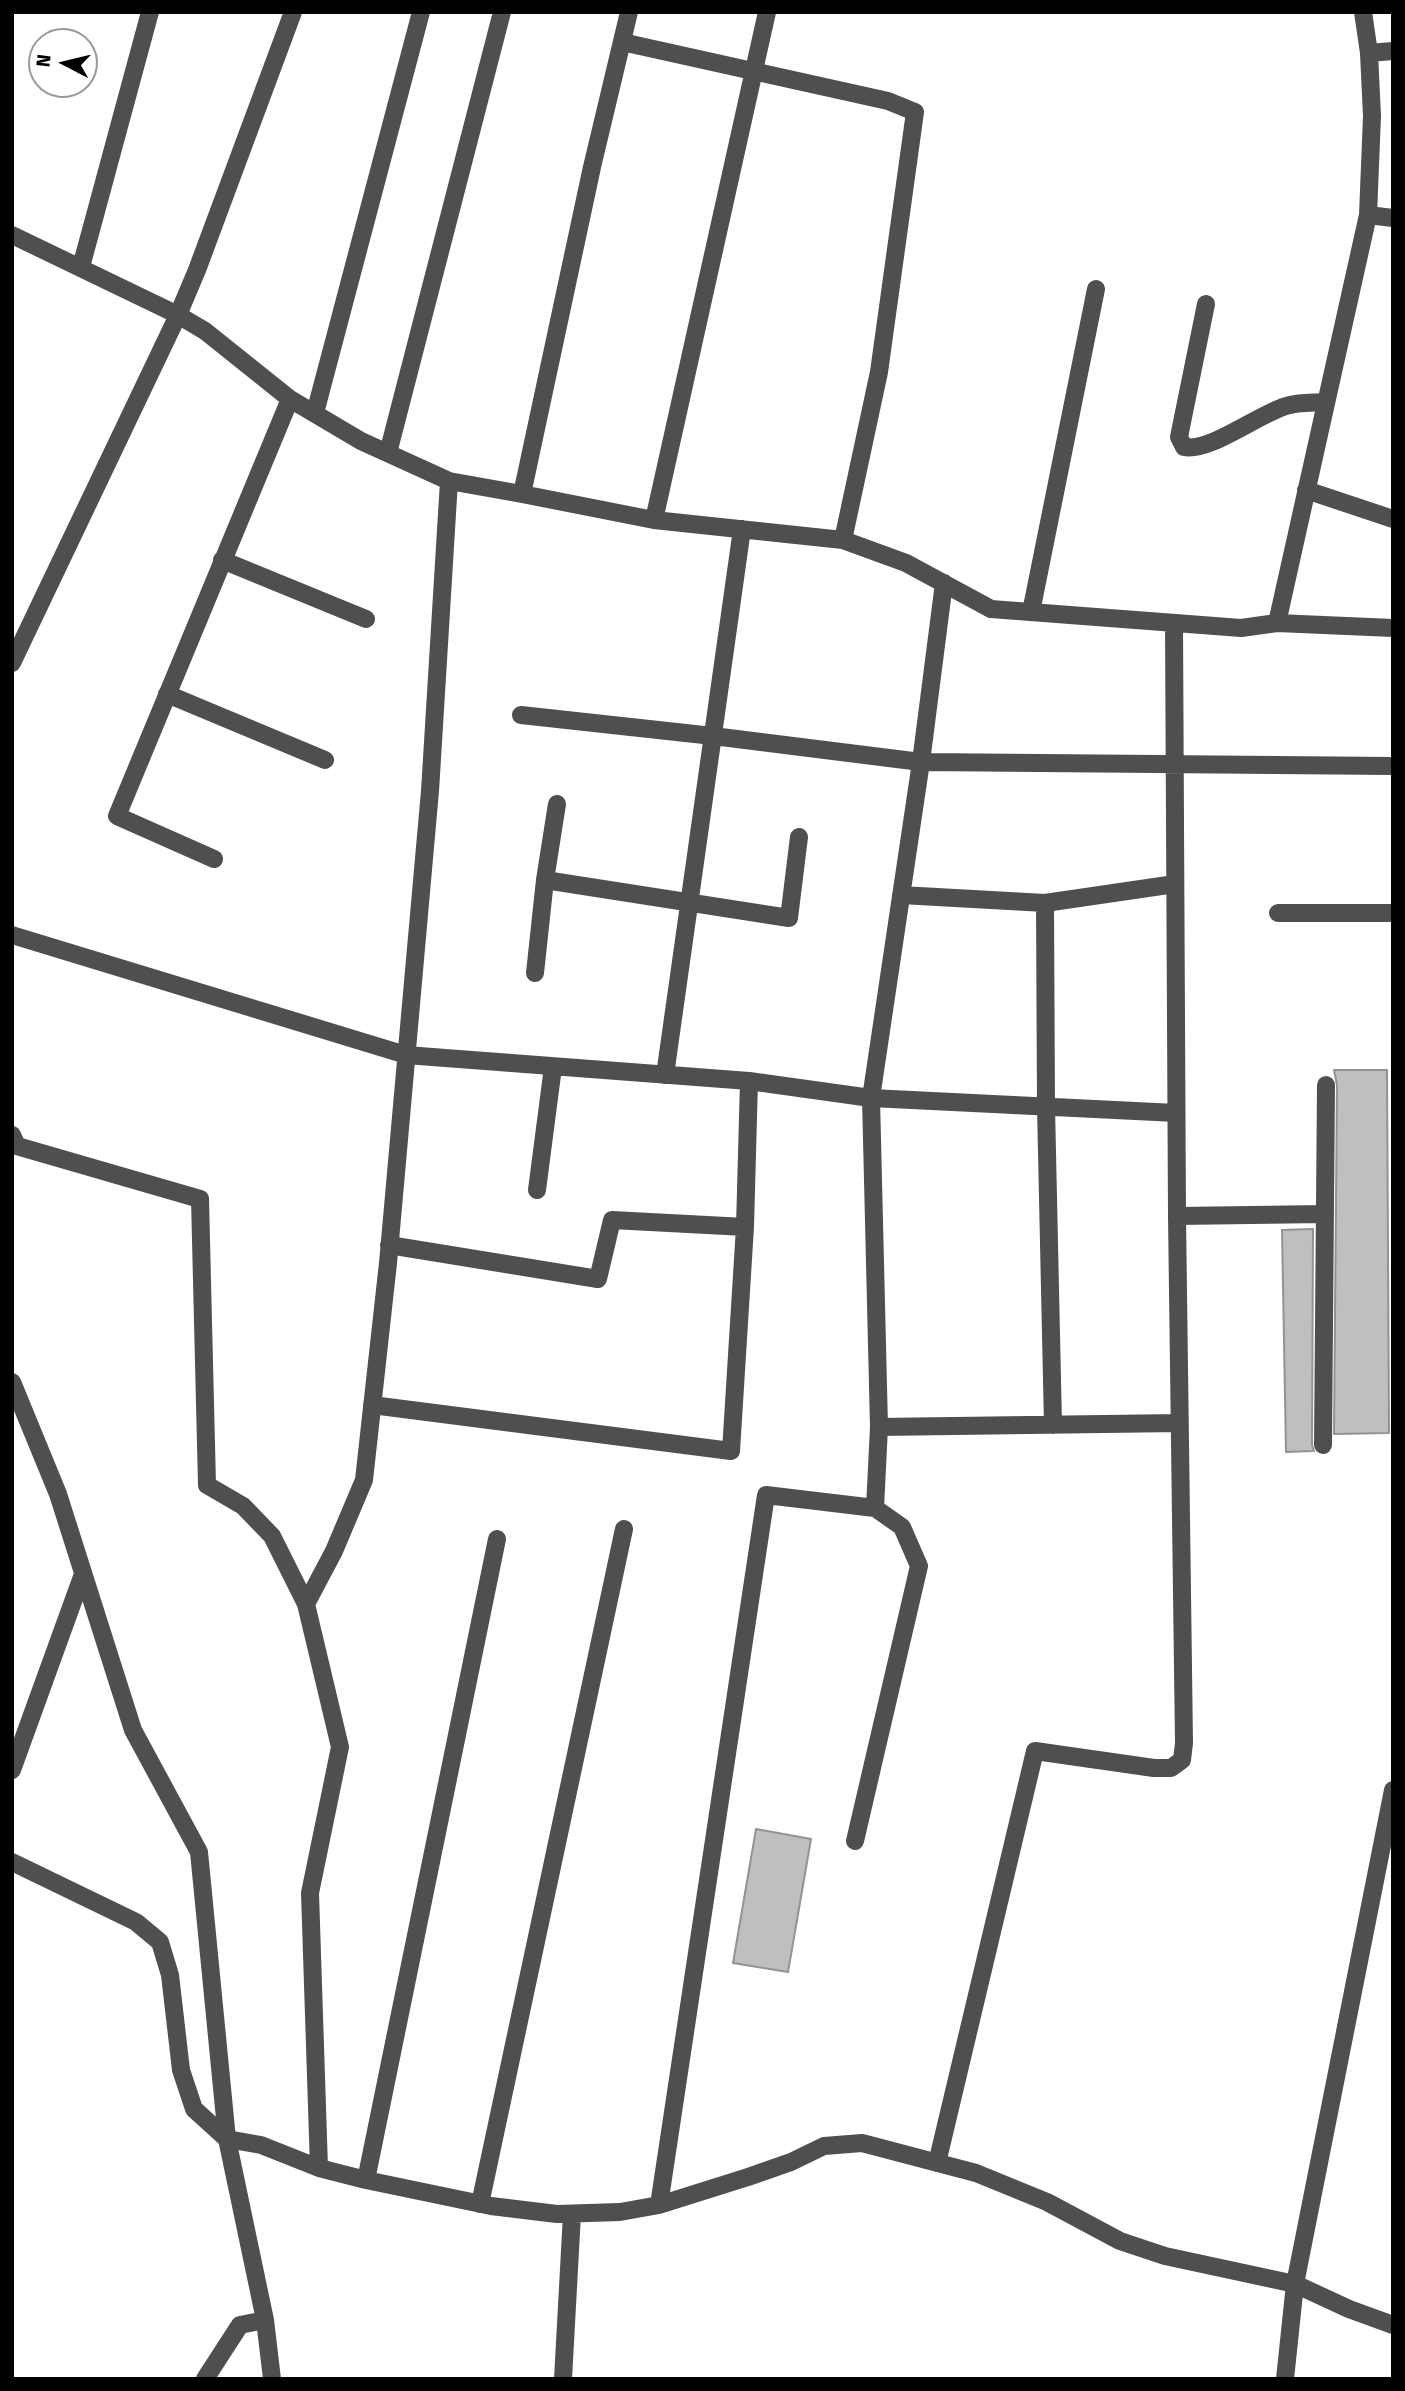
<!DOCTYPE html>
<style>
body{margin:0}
#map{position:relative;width:1405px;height:2391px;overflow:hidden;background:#fff;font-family:"Fira Sans",sans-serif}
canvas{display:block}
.frame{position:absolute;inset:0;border:14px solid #000;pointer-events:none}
.north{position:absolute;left:28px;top:28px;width:70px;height:70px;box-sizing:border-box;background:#fff;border:2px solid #999;border-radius:50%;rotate:277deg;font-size:19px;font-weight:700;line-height:28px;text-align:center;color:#000}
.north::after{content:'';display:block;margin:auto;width:24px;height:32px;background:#000;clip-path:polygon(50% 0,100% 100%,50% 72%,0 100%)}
</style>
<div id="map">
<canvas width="1405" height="2391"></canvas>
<div class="frame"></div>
<div class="north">N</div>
</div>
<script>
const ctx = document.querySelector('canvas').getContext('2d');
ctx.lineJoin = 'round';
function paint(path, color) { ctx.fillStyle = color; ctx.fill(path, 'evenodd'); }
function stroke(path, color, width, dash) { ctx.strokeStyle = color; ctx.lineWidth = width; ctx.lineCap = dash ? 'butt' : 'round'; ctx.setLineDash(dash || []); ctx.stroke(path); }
const building = new Path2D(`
 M1334 1070H1387L1389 1433 1334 1434 1337 1085Z
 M1313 1229 1312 1445 1314 1451 1286 1452 1282 1230Z
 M756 1829 811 1839 788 1972 733 1963Z`);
paint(building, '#bfbfbf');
stroke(building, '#939393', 2);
stroke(new Path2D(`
 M293 12 197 270 178 315 205 331 290 399 361 441 449 481 522 494 592 167 629 12
 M1363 12 1369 53 1393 51
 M622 42 888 101 915 112 879 372 843 540
 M1368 215 1393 218
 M12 235 178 315 12 663
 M81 267 150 12
 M1206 304 1179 437 1184 447C1210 452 1257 415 1286 406 1298 402 1313 403 1326 402
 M315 413 421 12
 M388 453 502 12
 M1306 490 1393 519
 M522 494 654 520 843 540 906 563 991 609 1241 628 1277 623 1368 215 1372 116 1369 53
 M654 520 767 12
 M222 560 366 619
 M1031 612 1096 289
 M1277 623 1393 628
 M167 694 325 760
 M521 715 713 736 921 762 1393 766
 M214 859 117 816 290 399
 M545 880 789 918 799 837
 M901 895 1045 903
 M1278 913H1393
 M12 935 406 1055 749 1081
 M535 973 545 880 557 804
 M665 1075 742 529
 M12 1135 17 1146 200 1199 207 1485 243 1506 272 1536 306 1604
 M537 1190 553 1067
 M1177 1216 1324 1214
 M389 1245 598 1279 612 1220 745 1227
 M12 1382 58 1494 133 1730 199 1852 227 2139 265 2320 272 2379
 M372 1405 731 1451 745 1227 749 1081 871 1098 1176 1113
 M1053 1425 1046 1107 1045 903 1175 884
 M879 1427 1179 1423
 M1323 1445 1326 1085
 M12 1770 83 1574
 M855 1841 919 1566 902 1527 875 1508
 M12 1862 136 1922 160 1942 170 1975 181 2070 194 2109 227 2139 261 2145 319 2168 366 2180 491 2206 557 2214 620 2212 659 2205 748 2177 791 2162 824 2146 862 2143 976 2173 1047 2202 1120 2241 1165 2256 1295 2284 1349 2309 1393 2325
 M937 2163 1035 1751 1154 1768H1171L1182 1760 1184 1743 1177 1216 1174 623
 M319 2168 310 1893 340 1747 306 1604 334 1551 364 1480 388 1263 430 791 449 481
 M366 2180 497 1539
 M480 2204 624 1529
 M659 2205 766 1495 875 1508 879 1427 871 1098 921 762 944 583
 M205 2379 240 2325 265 2320
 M563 2379 572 2214
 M1285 2379 1295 2284 1393 1790`), '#4f4f4f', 18);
</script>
